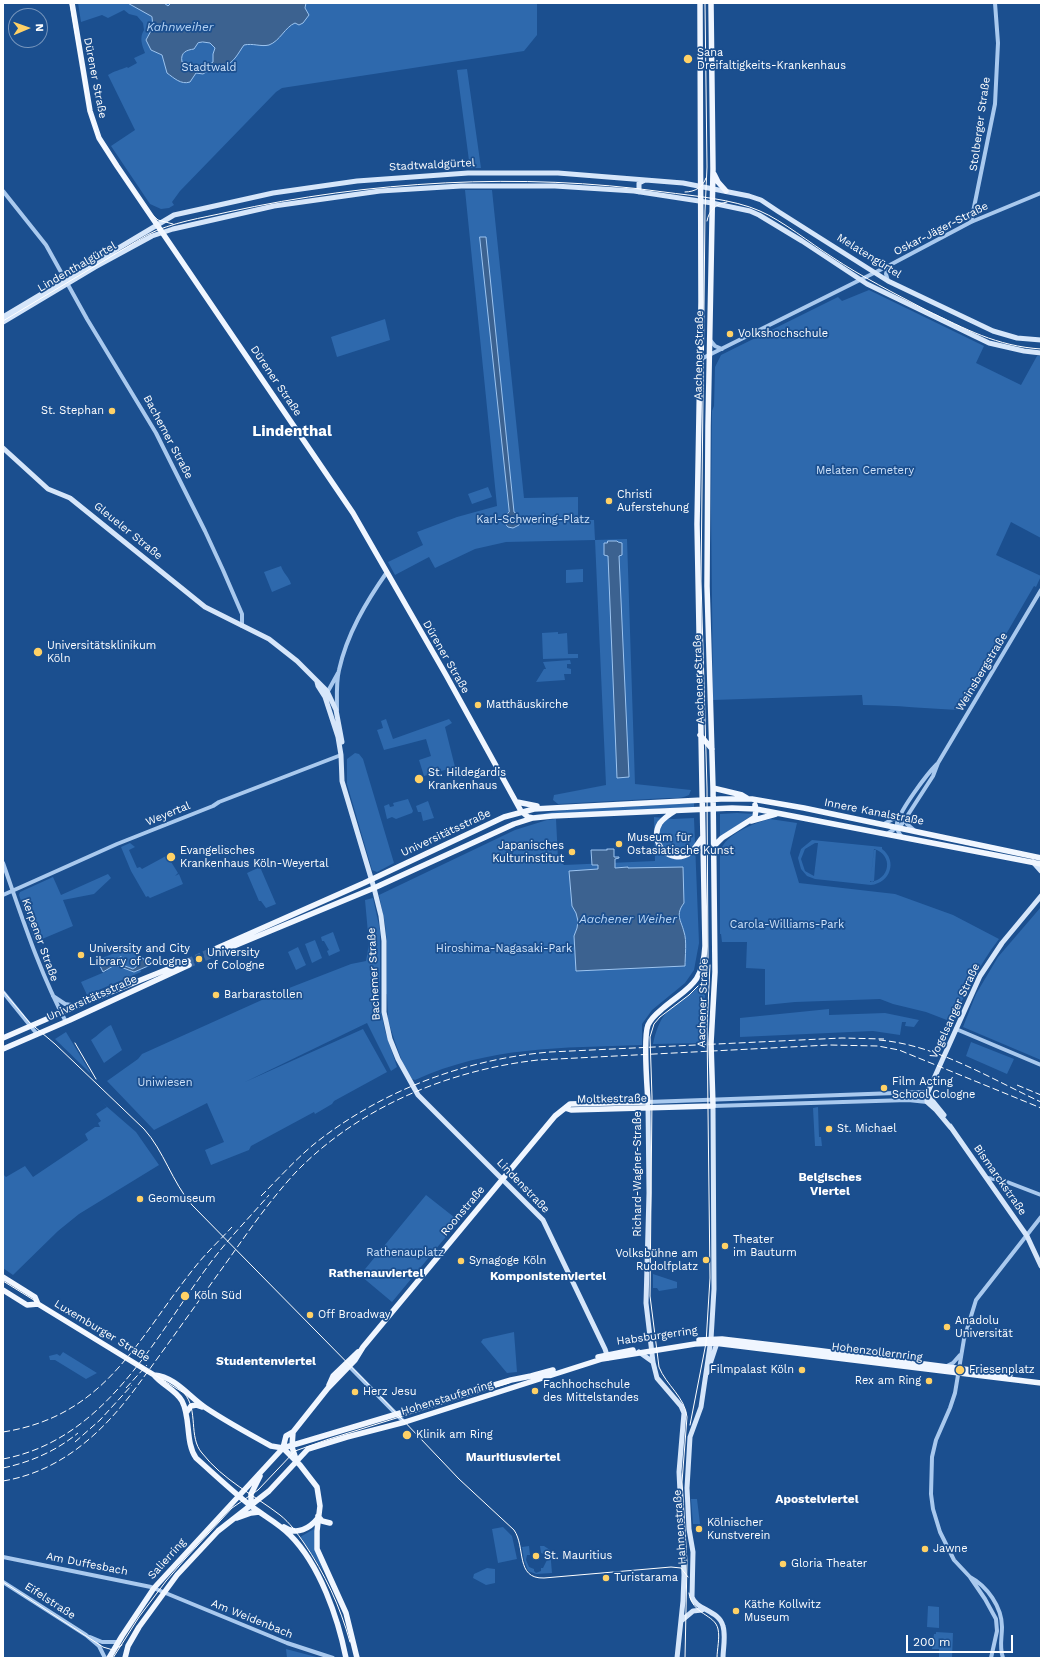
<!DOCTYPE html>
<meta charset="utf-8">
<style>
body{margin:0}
#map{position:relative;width:1044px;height:1661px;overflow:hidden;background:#1b4f8f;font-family:"Work Sans",sans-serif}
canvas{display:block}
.frame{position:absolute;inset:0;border:4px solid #fff;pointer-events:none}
.north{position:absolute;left:8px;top:8px;width:40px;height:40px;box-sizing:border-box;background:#1b4f8f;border:1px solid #7695bc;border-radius:50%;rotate:88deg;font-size:11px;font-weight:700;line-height:16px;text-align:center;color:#fff}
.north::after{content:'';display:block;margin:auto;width:14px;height:18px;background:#ffd166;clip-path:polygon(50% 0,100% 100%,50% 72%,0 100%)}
.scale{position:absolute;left:906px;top:1635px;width:107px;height:18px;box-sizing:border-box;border:2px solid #fff;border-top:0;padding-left:5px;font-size:12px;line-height:14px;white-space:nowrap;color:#fff;-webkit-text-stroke:3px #1b4f8f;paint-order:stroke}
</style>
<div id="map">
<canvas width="1044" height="1661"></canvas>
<div class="frame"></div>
<div class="north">N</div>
<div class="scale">200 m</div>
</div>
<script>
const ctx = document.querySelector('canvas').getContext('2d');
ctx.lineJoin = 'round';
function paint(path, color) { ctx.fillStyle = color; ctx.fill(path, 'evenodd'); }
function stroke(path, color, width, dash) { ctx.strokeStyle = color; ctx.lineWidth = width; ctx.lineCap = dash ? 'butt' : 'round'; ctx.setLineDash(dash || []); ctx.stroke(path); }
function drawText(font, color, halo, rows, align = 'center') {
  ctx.font = font + ' "Work Sans",sans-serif'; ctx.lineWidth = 3.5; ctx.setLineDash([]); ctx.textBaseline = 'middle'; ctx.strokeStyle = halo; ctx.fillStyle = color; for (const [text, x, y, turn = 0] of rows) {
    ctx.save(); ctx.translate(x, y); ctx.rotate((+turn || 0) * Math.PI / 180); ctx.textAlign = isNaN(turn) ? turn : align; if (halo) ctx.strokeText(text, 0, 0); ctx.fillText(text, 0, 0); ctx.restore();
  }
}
paint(new Path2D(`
 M78 3H537V35L524 51 282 88 276 92 180 191 172 202 174 205 169 208 161 209 150 204 111 146 135 130 108 75C114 71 120 70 127 67L128 68 137 63 134 58 145 53C142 45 139 38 144 30L143 23 137 16 129 14 124 10 108 18 102 15 81 22Z
 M467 69 481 168H470L457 70Z
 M465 190H492L524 498 578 497V520H594L595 540 627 539 635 784 691 790 689 795C681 799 675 798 667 798L558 804 553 800 554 795 606 785 595 540 506 542 475 549 435 568 429 557 395 575 388 562 423 545 417 532 457 517 497 506Z
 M869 290 984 346 976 363 1021 385 1037 356H1041V538L1011 522 996 555 1041 576 1036 587 1034 586 962 710C928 709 896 705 863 705L862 695 713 700 711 505 712 411 714 406 715 367 721 355 838 297 842 301Z
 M385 319 390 340 337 357 331 337Z
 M488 487 492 497 472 504 468 494Z
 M281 566C283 573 289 577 291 584L272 592 264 572Z
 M583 569V582L566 583V570Z
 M558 632V634L567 633 568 654H578V658L543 659 542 633Z
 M570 660 571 664H567V668L571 669V674H564L565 680 536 682 544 669H546L543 662Z
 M386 719 393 739 449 719 452 723 445 727 455 767 424 776 419 760 431 756 426 739 384 750 377 730 383 728 381 721Z
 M355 753 359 754 363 759 394 863 377 872 372 870 347 784V759Z
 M408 799 413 811 412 813 396 819 392 817 387 819 384 806 389 804 390 807 394 806 393 803Z
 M428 801 434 818 423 821 421 812H418L416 806Z
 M694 803V807L533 815 565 810Z
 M737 813 754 814 720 837V814Z
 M654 817 673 819 694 818 699 943 694 970 685 983 652 1010 642 1024V1045C561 1048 490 1046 415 1080L412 1079 405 1069 395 1042 388 1020 387 994H386L387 943 385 924 379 895 515 830 547 820 556 819 558 859 564 865 655 861Z
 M770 819 797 823 790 853 799 883 895 894 953 915 999 939C979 965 966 992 952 1022L926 1012 893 1004 880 999 795 1002 765 1005V969L746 968 747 942H722L721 934H720V851C726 834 754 823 770 819Z
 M812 840 882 847V849C898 861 890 883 871 885L815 879 807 876 801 869 798 858 801 849ZM815 843H818L814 876 805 871 801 859 805 849ZM874 849C894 855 890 880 870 882V881L874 882 876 850H874L871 876Z
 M130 843 135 847 129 850 137 868 140 867 142 869 166 856 168 857 178 873 175 876 179 874 183 884 150 898 148 896 146 897 131 871 121 847Z
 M260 867 276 904 266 908 261 901H259L247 873Z
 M108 874 111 878 94 894 63 900 73 926 35 942 19 895 20 892 53 877 61 895Z
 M373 898 380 930V1007L385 1031 397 1067 391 1071 367 1023 245 1082 363 1029 387 1072 334 1101 332 1104 315 1114 314 1112 251 1146 249 1150 211 1165 205 1150 224 1142 207 1103 154 1130 107 1081 138 1059 142 1054 284 990 351 964 366 961 369 944 365 900Z
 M1041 907V1060L963 1027 976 994 998 957Z
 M333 932 340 951 329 956 327 951 329 950 324 941H322L321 937Z
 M315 940 322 958 312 963 305 944Z
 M131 943 138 960 143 958 145 962 159 959 160 961 140 969 141 972 87 995 81 982 107 971 102 958 117 952V949Z
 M298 947 306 965 296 970 288 952Z
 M706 975 704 1015V1019L700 1021 704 1035V1043L653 1044C655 1034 659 1021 666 1013 681 998 695 996 706 975Z
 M829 1009V1015L885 1013 919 1020 914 1027 905 1026 906 1022H902L900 1035 873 1031 740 1037V1018Z
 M111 1025 122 1050 104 1063 91 1040C99 1035 104 1028 111 1025Z
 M66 1032 90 1072V1073L55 1039Z
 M971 1042 1014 1059 1007 1074 966 1056Z
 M98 1099 136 1132 159 1165 79 1214 58 1231 13 1275 3 1268V1174L6 1177 25 1166 33 1177 88 1140 85 1134 95 1127H100L98 1123 101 1121 96 1114 107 1107Z
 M818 1107 819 1137H821L822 1146H815L813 1108Z
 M426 1195 459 1221 392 1302 361 1276V1274Z
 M653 1274 677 1282V1288L659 1291 657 1288H653Z
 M514 1332 517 1372 507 1373 481 1342 483 1339Z
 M63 1352 97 1373 86 1379 55 1360H50L49 1356 57 1354 60 1356Z
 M691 1499H697L700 1524H693Z
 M503 1527 512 1536 517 1559 498 1563 492 1529Z
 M314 1529V1548L324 1572 300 1537Z
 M529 1546 530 1555H527L526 1560 529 1567 534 1569V1571L536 1573 541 1571V1568H543L547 1560 544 1554 541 1553 540 1546H544L550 1550 552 1573 536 1574 528 1571 524 1560 522 1547Z
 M487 1568 495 1569V1583L486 1585 473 1578 474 1574Z
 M928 1606 939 1607V1628L927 1627Z
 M936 1632 953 1633 952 1658H939V1649H932L934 1634H936Z
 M286 1649 320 1658H287Z`), '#2e69ad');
const water = new Path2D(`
 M128 3H164L168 6 171 3H306L305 8 309 15 303 23 299 25 295 23C285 27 280 41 269 45 261 47 253 43 244 45 238 53 235 62 224 66 215 70 213 67 203 74L196 73 190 82C181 85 174 78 167 73L162 55 151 50 146 40 153 27 152 17ZM203 42 210 43 215 48 213 54V62L206 67 182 62C180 52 187 50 194 49L198 43Z
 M480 237H486L514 512C520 515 522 519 519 525L513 528 508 527C503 522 504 517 509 512Z
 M608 541H617L618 542 622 543V555L619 556 629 777 617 778 608 556 604 555V543H607Z
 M607 849H614V857H619V858L615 859V868L628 867V868L683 867 684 903C675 915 681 920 684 932 687 940 685 957 685 966L576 971 574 936 577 928 578 921 576 913 572 906 569 871 598 869V865H592L591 850H607Z
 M121 957 119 961 120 964 133 969 136 967V963L133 962 143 958 145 962 159 959 160 961 134 972 118 966H113L103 972 100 966Z`);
paint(water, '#3c6290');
stroke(water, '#9cc4f0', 1);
stroke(new Path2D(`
 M188 961 215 949
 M189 965 217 953`), '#3d69a0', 5.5, [5.5, 3]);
stroke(new Path2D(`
 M3 191 46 245 87 319 156 433 205 531 223 570 242 614V626
 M971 222 995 104 998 43 995 3
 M888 281 886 274 888 266
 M710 340 715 346 722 349
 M699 360 888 266 971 222 1041 193
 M327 693 338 673
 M337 710C337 697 336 682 339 670 347 634 366 602 387 572
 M905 818 907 824 915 831
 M884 824 900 815
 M887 834 902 824 933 776 938 763 1041 590
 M902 837C899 834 896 828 897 823 901 809 926 775 937 764
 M3 863C22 917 39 971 66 1022
 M3 895 117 844 213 806 219 802 341 755
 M3 992 37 1034
 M53 996 65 1004 77 1006
 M956 1029 1041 1065
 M648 1102C739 1098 831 1095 923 1092L927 1094
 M713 1106 908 1100 927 1102
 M987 1178 1002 1180 1041 1195
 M348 1365 404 1422
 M945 1367 953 1363 960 1355
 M3 1557 151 1587 287 1643 333 1658
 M970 1577C987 1586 1002 1607 1002 1627 1002 1638 999 1647 1003 1658
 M3 1582 86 1635 99 1646 105 1658
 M90 1637 102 1642H118
 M991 1658 997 1631 996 1619 985 1599 970 1577 954 1560 940 1532 933 1509 931 1494 932 1457 936 1440 950 1408 955 1393 964 1339 976 1300 1041 1217`), '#a9c9ee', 4);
stroke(new Path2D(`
 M639 192V183L645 180
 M3 317 174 215 273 193 357 181 468 173H558L683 183 749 196 761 200 779 212 888 281 993 331 1017 338 1041 340
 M3 322 95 267 152 236 173 229 274 206 380 191 461 186H555L634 191 712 203 750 211 759 215 802 241 867 284 989 343 1024 351 1041 353
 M3 448 48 489 70 498 205 607 269 639 297 661 327 691 336 710 342 742
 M317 682 318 686 325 697 338 737 341 755 342 781 374 888 381 916 384 941V1012L390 1039 398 1059 418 1095 543 1220 605 1349 608 1358
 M1033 862 1041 871
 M927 1094 944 1115
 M648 1105 649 1193 646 1303 653 1362 657 1378 681 1406 684 1413 679 1472 684 1575 683 1601 677 1658
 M713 1106 714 1289 711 1339 701 1407 690 1437 687 1488 689 1529 693 1552 692 1597C696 1610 719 1610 723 1626 726 1636 723 1649 723 1658
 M950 1126 1027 1236 1041 1266
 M951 1128 936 1110 927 1102V1094L980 976 1002 943 1041 896
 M639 1352 653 1362
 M707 1373 717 1343
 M681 1621 693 1611 702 1610`), '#d6e6fa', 5);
stroke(new Path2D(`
 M72 3 90 111 99 138 117 166 353 513 446 675 521 811 528 817 533 818
 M714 174 718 182 726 191
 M700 735 712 749
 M713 788 742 795 747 798
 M517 802 537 806
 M675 811C670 814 664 818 660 823 648 842 670 866 690 853 695 849 698 843 702 838
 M751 821 776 814
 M713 847 722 838 755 817 756 809 755 805
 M215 949 364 883 504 817 534 809 721 799H752L804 808 1041 858
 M217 953 374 888 514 824 533 818 552 816 732 808 756 809 1041 864
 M3 1038 86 1002 188 961
 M3 1049 70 1020 189 965
 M565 1108 571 1110 713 1106 711 1043 715 972 713 788 707 586 708 426 713 169 711 3
 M3 1277 35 1297 38 1304
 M3 1290 27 1305 38 1304 154 1375C162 1385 176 1390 182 1401 191 1418 185 1442 196 1458 214 1474 232 1491 251 1506 264 1516 278 1523 290 1535 320 1565 338 1618 346 1658
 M699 1340 722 1339 815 1350 1010 1375
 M598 1357 633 1350
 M154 1375C176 1377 189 1397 206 1408 227 1422 249 1434 271 1446L283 1448 511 1380 531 1376 553 1370
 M329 1385 333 1376 358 1352
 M186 1413 191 1406 196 1405 202 1407
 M293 1432 292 1447 296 1459
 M283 1448 300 1465 317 1487 320 1506 317 1531V1549L346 1613 357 1658
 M251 1506V1494L260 1476
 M318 1516 322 1521 330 1523
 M237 1518 251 1513 259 1512
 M284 1527C297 1536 310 1528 318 1518
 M109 1658 122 1636 154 1588 283 1448 286 1436 293 1432 328 1388 355 1360 363 1347 555 1116 570 1104 648 1102C647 1085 643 1038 648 1025 651 1018 656 1014 662 1009 688 987 703 985 705 946L697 524 701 302 700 3
 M125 1658 128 1646 139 1627 177 1575 218 1531 269 1491 308 1449 347 1437 405 1422 602 1359 695 1344 714 1343 1041 1383`), '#f0f6ff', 5.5);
stroke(new Path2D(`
 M70 3 89 111 98 138 116 167 147 210 158 220 173 224
 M685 192C695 192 703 187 706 178
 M707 221C709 210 716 204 727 202
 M3 321 147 235C172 222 202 218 228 212 370 181 520 172 664 192 694 196 733 199 760 211 783 221 810 243 832 257 862 277 894 293 926 310 966 329 996 346 1041 349
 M3 991 29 1022 55 1044 144 1129C164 1151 172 1182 192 1205L380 1396 459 1479 514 1530C526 1547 515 1579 544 1578L671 1567 681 1568 688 1577
 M75 1043 96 1079
 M3 1281 184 1393C199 1410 188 1437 202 1453 223 1480 254 1495 280 1515 290 1523 297 1533 304 1543 325 1574 340 1606 350 1642
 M690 1425 706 1343 710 1278 707 1026 710 965
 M3 1582 103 1647 113 1650 122 1645
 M689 1593C692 1615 715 1614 718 1629 720 1638 717 1649 717 1658
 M113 1658 139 1617 166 1581 185 1559 232 1508 258 1490 295 1451 329 1439 509 1383
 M685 1658 687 1562 682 1482 687 1417C685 1397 666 1385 659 1367L650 1296 652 1097 650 1037 654 1024 660 1017 689 995 700 984 706 971 708 958 707 788 701 581 705 211 707 167 705 3`), '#fff', 1);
stroke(new Path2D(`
 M879 1040C937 1045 989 1078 1041 1102
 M1017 1085 1041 1095
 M261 1196C278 1179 294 1161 313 1145 380 1091 465 1059 550 1052L842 1038 884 1039
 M126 1388 147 1365
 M3 1432C106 1416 137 1339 195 1267 206 1253 220 1240 232 1227
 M75 1442 100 1420 132 1385
 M3 1459C104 1440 153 1341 208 1266 227 1240 249 1218 269 1195
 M3 1468C31 1462 56 1451 78 1433
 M3 1481C58 1472 99 1436 132 1393 164 1350 195 1306 226 1263 248 1232 270 1200 296 1172 359 1107 449 1070 538 1060L829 1045 878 1046 899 1050 1041 1108`), '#fff', 1, [7, 3]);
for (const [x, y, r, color] of [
 [688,59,5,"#ffd166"],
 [730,334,4,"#ffd166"],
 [112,411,4,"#ffd166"],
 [609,501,4,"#ffd166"],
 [38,652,5,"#ffd166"],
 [478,705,4,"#ffd166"],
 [419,779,5,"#ffd166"],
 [619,844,4,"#ffd166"],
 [572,852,4,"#ffd166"],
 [171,857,5,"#ffd166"],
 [81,955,4,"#ffd166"],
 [199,959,4,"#ffd166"],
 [216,995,4,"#ffd166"],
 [884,1088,4,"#ffd166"],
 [829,1129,4,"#ffd166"],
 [140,1199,4,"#ffd166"],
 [725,1246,4,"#ffd166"],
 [706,1260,4,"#ffd166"],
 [461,1261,4,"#ffd166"],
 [185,1296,5,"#ffd166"],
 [310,1315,4,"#ffd166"],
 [947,1327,4,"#ffd166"],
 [802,1370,4,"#ffd166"],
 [960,1370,5,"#ffd166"],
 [929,1381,4,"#ffd166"],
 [535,1391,4,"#ffd166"],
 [355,1392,4,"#ffd166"],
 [407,1435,5,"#ffd166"],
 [699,1529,4,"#ffd166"],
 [925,1549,4,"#ffd166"],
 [536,1556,4,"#ffd166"],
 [783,1564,4,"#ffd166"],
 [606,1578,4,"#ffd166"],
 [736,1611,4,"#ffd166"]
]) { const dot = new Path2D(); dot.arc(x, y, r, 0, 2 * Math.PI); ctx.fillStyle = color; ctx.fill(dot); stroke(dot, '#1b4f8f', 1.5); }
drawText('11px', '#fff', '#1b4f8f', [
 ["Sana",697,53],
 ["Dreifaltigkeits-Krankenhaus",697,66],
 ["Volkshochschule",738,334],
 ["St. Stephan",104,411,"right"],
 ["Christi",617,495],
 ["Auferstehung",617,508],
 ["Universitätsklinikum",47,646],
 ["Köln",47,659],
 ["Matthäuskirche",486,705],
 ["St. Hildegardis",428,773],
 ["Krankenhaus",428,786],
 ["Museum für",627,838],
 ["Ostasiatische Kunst",627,851],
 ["Japanisches",564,846,"right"],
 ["Kulturinstitut",564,859,"right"],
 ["Evangelisches",180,851],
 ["Krankenhaus Köln-Weyertal",180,864],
 ["University and City",89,949],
 ["Library of Cologne",89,962],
 ["University",207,953],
 ["of Cologne",207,966],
 ["Barbarastollen",224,995],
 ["Film Acting",892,1082],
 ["School Cologne",892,1095],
 ["St. Michael",837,1129],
 ["Geomuseum",148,1199],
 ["Theater",733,1240],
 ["im Bauturm",733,1253],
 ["Volksbühne am",698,1254,"right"],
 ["Rudolfplatz",698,1267,"right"],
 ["Synagoge Köln",469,1261],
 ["Köln Süd",194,1296],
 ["Off Broadway",318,1315],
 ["Anadolu",955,1321],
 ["Universität",955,1334],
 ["Filmpalast Köln",794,1370,"right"],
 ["Friesenplatz",969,1370],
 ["Rex am Ring",921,1381,"right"],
 ["Fachhochschule",543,1385],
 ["des Mittelstandes",543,1398],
 ["Herz Jesu",363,1392],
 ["Klinik am Ring",416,1435],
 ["Kölnischer",707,1523],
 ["Kunstverein",707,1536],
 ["Jawne",933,1549],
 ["St. Mauritius",544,1556],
 ["Gloria Theater",791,1564],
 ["Turistarama",614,1578],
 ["Käthe Kollwitz",744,1605],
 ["Museum",744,1618]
], 'left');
drawText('11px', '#cfe3fa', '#1b4f8f', [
 ["Stadtwald",209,68],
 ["Melaten Cemetery",865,471],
 ["Karl-Schwering-Platz",533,520],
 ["Carola-Williams-Park",787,925],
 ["Hiroshima-Nagasaki-Park",504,949],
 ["Uniwiesen",165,1083],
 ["Rathenauplatz",405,1253]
]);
drawText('11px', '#fff', '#1b4f8f', [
 ["Dürener Straße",95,78,79],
 ["Stolberger Straße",980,124,-82],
 ["Stadtwaldgürtel",432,165,-3],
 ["Oskar-Jäger-Straße",941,229,-27],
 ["Melatengürtel",869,256,32],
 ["Lindenthalgürtel",77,267,-30],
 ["Aachener Straße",699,355,-89],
 ["Dürener Straße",276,381,56],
 ["Bachemer Straße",168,437,62],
 ["Gleueler Straße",128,531,39],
 ["Dürener Straße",446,657,60],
 ["Weinsbergstraße",982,672,-59],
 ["Aachener Straße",699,679,-92],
 ["Innere Kanalstraße",874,812,11],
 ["Weyertal",168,814,-22],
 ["Universitätsstraße",446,833,-25],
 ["Kerpener Straße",40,940,70],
 ["Bachemer Straße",374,974,-93],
 ["Universitätsstraße",92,998,-24],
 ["Aachener Straße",703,1003,-88],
 ["Vogelsanger Straße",955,1011,-65],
 ["Moltkestraße",612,1099,-1],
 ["Richard-Wagner-Straße",638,1174,-90],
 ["Bismarckstraße",1000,1180,55],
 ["Lindenstraße",523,1186,46],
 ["Roonstraße",463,1211,-50],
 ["Luxemburger Straße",102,1331,31],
 ["Habsburgerring",657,1336,-8],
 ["Hohenzollernring",877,1352,7],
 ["Hohenstaufenring",447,1398,-17],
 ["Hahnenstraße",680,1527,-94],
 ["Salierring",167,1559,-48],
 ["Am Duffesbach",87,1564,11],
 ["Eifelstraße",50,1601,33],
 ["Am Weidenbach",252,1619,22]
]);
drawText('italic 12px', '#b5d3f5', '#1b4f8f', [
 ["Kahnweiher",180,27],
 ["Aachener Weiher",628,919]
]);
drawText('bold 12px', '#fff', '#1b4f8f', [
 ["Belgisches",830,1177],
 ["Viertel",830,1191],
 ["Rathenauviertel",376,1273],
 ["Komponistenviertel",548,1276],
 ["Studentenviertel",266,1361],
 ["Mauritiusviertel",513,1457],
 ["Apostelviertel",817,1499]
]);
drawText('bold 15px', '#fff', '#1b4f8f', [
 ["Lindenthal",292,432]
]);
</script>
